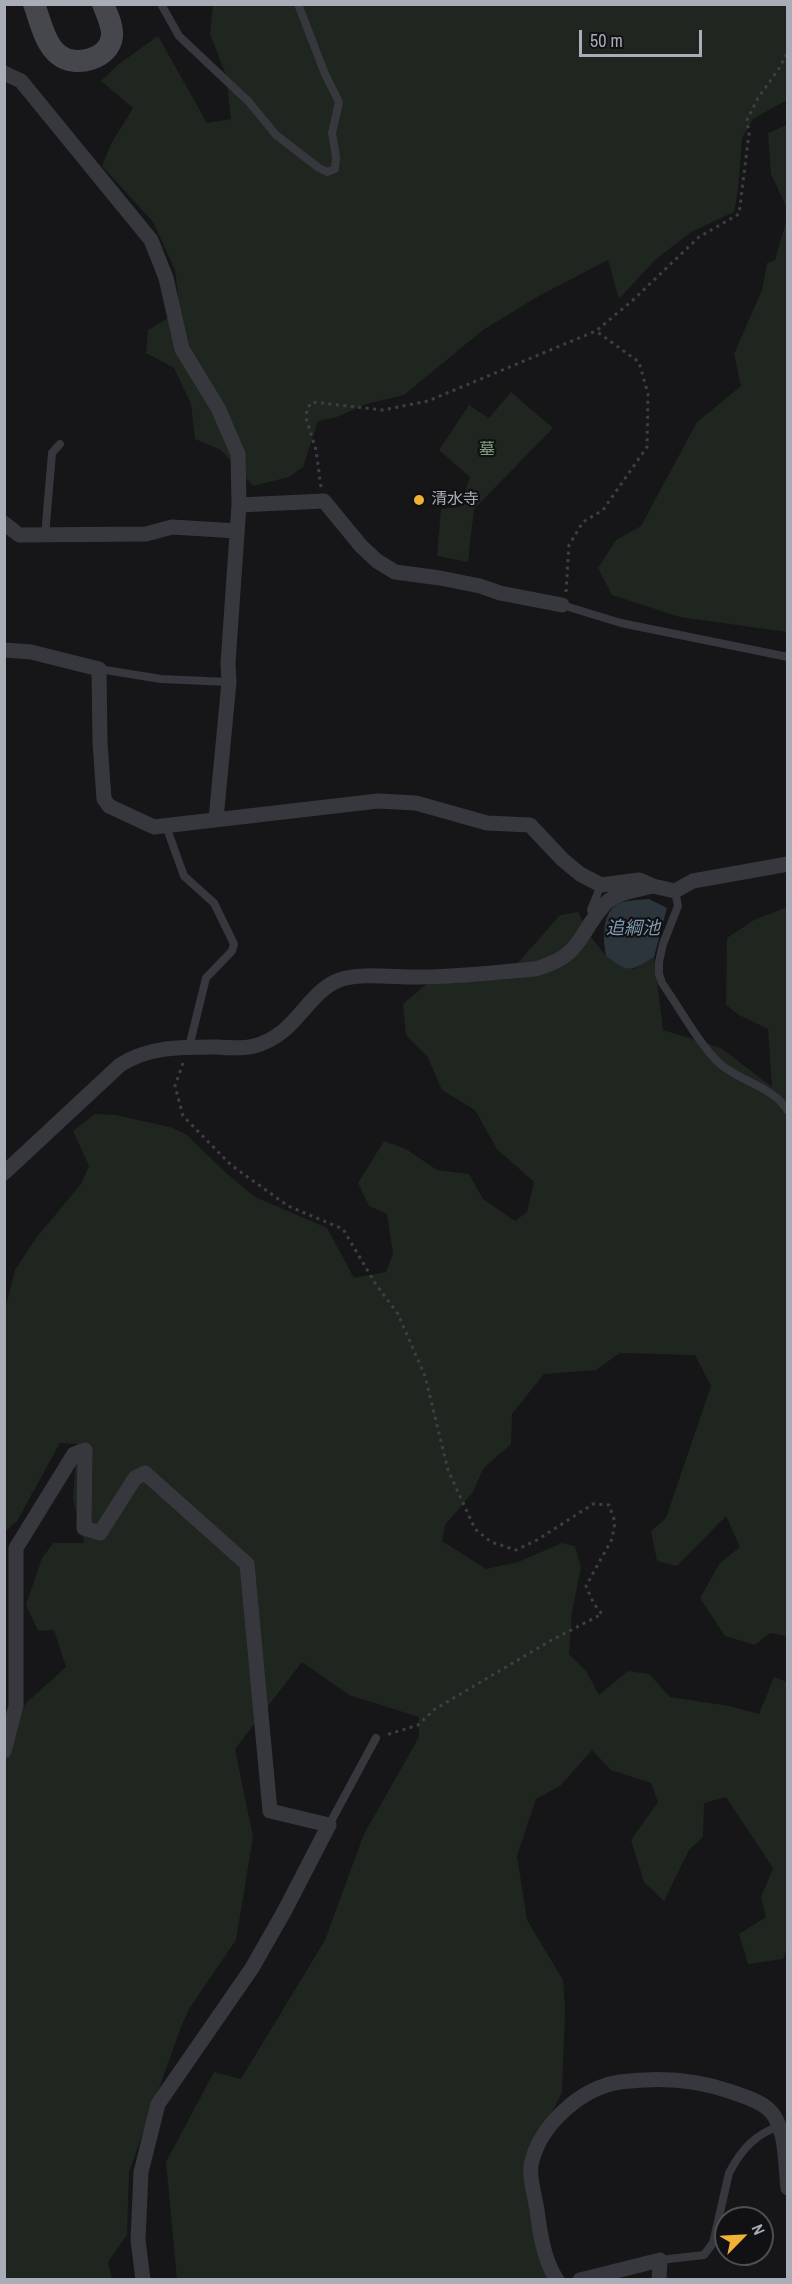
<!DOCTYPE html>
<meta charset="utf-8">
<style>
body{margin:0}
#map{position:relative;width:792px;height:2284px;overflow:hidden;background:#161618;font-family:"Archivo Narrow",sans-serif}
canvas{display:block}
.frame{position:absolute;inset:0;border:6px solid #a8adb8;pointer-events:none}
.north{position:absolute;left:714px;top:2206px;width:60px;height:60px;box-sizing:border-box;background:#111113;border:2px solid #4d4f55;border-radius:50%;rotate:66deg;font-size:16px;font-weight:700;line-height:24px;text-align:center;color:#a8adb8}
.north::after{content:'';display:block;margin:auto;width:21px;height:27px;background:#f2b134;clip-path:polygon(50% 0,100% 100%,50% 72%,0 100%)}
.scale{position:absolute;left:579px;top:30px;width:123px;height:27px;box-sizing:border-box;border:3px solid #a8adb8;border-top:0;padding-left:8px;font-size:18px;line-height:21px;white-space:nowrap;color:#a8adb8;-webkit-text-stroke:4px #111113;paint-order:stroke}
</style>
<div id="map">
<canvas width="792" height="2284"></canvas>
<div class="frame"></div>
<div class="north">N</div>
<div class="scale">50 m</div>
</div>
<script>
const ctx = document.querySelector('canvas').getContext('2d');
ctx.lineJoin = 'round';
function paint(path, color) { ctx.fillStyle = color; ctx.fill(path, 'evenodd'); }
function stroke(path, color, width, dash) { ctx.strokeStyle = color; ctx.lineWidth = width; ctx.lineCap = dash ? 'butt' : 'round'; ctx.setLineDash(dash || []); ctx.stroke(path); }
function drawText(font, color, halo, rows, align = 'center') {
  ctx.font = font + ' "Archivo Narrow","Noto Sans JP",sans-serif'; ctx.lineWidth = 4.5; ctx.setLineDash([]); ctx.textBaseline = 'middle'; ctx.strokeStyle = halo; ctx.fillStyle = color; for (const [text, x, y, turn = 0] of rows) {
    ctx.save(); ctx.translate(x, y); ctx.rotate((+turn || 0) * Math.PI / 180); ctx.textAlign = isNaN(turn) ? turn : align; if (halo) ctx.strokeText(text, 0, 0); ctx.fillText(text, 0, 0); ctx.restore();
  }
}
paint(new Path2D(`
 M213 5H787V100L753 119 742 138 738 191 734 212 691 232 655 260 619 299 608 260 537 297 483 330 404 395 366 404 337 417 318 421 303 467 289 477 253 486 221 450 195 439 191 404 174 368 146 353 148 330 180 311 175 270 153 222 102 166 111 144 133 108 101 81 119 64 158 36 207 123 231 119 226 75 210 34Z
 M787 125V208L771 174 768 133Z
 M787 219V632L680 617 612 595 598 568 616 540 641 526 697 422 741 386 734 354 762 290 767 263 775 260Z
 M511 392 553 428 474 509 468 562 437 556 441 509 460 507 470 477 439 450 469 405 489 418Z
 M787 907V1636L770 1633 755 1645 725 1636 700 1598 720 1563 740 1547 726 1516 677 1566 657 1561 651 1531 666 1518 711 1386 695 1355 620 1353 596 1370 544 1374 512 1414 511 1444 483 1469 473 1492 445 1525 442 1541 486 1569 518 1562 562 1543 575 1546 581 1567 572 1612 569 1654 586 1671 599 1695 628 1671 649 1674 670 1697 730 1706 759 1714 774 1677 787 1682 788 1943 783 1959 748 1964 739 1934 766 1917 761 1897 773 1868 726 1797 704 1803 703 1837 689 1850 664 1901 644 1882 631 1840 658 1802 651 1783 611 1770 592 1750 560 1786 536 1799 517 1856 527 1920 563 1980 565 2009 562 2092 523 2172 549 2279H177L166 2162 214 2072 241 2079 325 1940 364 1834 419 1737V1717L349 1695 302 1662 235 1749 253 1837 236 1940 189 2009 181 2027 129 2172 127 2235 108 2262 112 2279H5V1761L13 1742 25 1704 66 1667 54 1630 38 1631 26 1605 42 1558 53 1543H84L73 1499 77 1444 60 1443 17 1521 5 1531V1309L15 1270 36 1238 81 1184 89 1166 73 1131 95 1114 116 1115 173 1128 187 1135 224 1171 255 1197 327 1228 354 1278 386 1272 393 1254 387 1214 369 1206 358 1183 384 1141 406 1149 437 1170 469 1174 483 1199 515 1221 527 1212 534 1182 497 1149 475 1110 442 1090 427 1056 406 1035 403 1004 428 983 508 974 560 915 578 912 590 936 606 956 634 969 654 957 663 1030 721 1048 772 1087 768 1029 739 1015 726 1005 727 938 754 920Z`), '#1e261f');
paint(new Path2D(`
 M649 899 667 908 654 957C630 972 629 973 606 956 603 940 601 911 620 903 628 900 639 900 649 899Z`), '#2c353c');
stroke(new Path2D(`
 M321 487 316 450 306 418 307 409 312 402 383 410 428 401 596 331 633 300 699 237 739 214 749 134 747 120 758 98 778 70 788 52
 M566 592 569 545 583 522 603 510 647 447 648 394 639 362 596 331
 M183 1063 175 1086 183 1116 231 1165 288 1206 343 1229 375 1283 398 1314 425 1376 448 1470 475 1529 491 1542 516 1550 537 1540 593 1504 609 1505 615 1522 612 1539 586 1586 594 1604 602 1614 550 1641 435 1709 418 1725 386 1735`), '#3d3f44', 3, [3, 4.5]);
stroke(new Path2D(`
 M161 4 179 36 249 102 276 135 319 168 327 172 335 169 336 157 332 133 339 102 325 74 298 4
 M45 536 52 453 60 444
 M562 605 621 623 788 657
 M99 669 161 679 229 682
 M166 826 184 876 214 903 234 944 232 951 206 978 189 1047
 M675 891 678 906 663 944 659 962V974L662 983C679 1007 699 1044 719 1063 740 1082 773 1086 788 1111
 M595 919 591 910 601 885
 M329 1825 376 1738
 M660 2260 704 2255 713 2243 729 2173C741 2150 755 2134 780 2126`), '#37383d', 8);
stroke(new Path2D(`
 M4 73 21 81 151 240 166 278 182 349 218 408 238 454 239 505
 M4 523 19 535 146 534 172 527 237 531
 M4 650 31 652 99 669 100 742 104 799 109 806 154 827 378 801 416 803 487 823 530 825 563 860 580 874 601 885 639 880 653 886 675 891 693 881 788 864
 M216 819 229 682 228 663 239 505 324 501 361 546 377 561 395 572 440 578 480 586 500 593 562 605
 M4 1173 120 1065C150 1046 183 1047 217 1047 229 1048 242 1049 254 1046 297 1035 306 993 339 980 360 972 397 978 421 977 459 977 497 972 535 969 583 956 577 935 605 904 616 892 638 890 653 886
 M4 1751 16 1706V1548L74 1454 85 1450 84 1528 100 1533 135 1478 145 1473 247 1564 270 1811 329 1825 285 1910 252 1968 158 2104 141 2172 138 2240 143 2280
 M557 2280C544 2261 540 2233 537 2210 535 2197 529 2178 531 2165 539 2126 580 2088 620 2082 657 2077 696 2079 732 2092 746 2097 763 2102 772 2113 787 2132 785 2165 788 2188
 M580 2280 660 2260 659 2280`), '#37383d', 15);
stroke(new Path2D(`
 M34 4C40 20 45 45 59 55 75 68 110 59 112 36 113 26 107 14 103 4`), '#45474d', 22);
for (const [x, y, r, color] of [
 [419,500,6,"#f2b134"]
]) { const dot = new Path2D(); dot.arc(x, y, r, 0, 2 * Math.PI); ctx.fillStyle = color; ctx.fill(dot); stroke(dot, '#111113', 2); }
drawText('16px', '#7fa381', '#111113', [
 ["墓",487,450]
]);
drawText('16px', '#a8adb8', '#111113', [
 ["清水寺",431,500]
], 'left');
drawText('italic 18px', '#7f9bb3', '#111113', [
 ["追綱池",633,929]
]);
</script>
